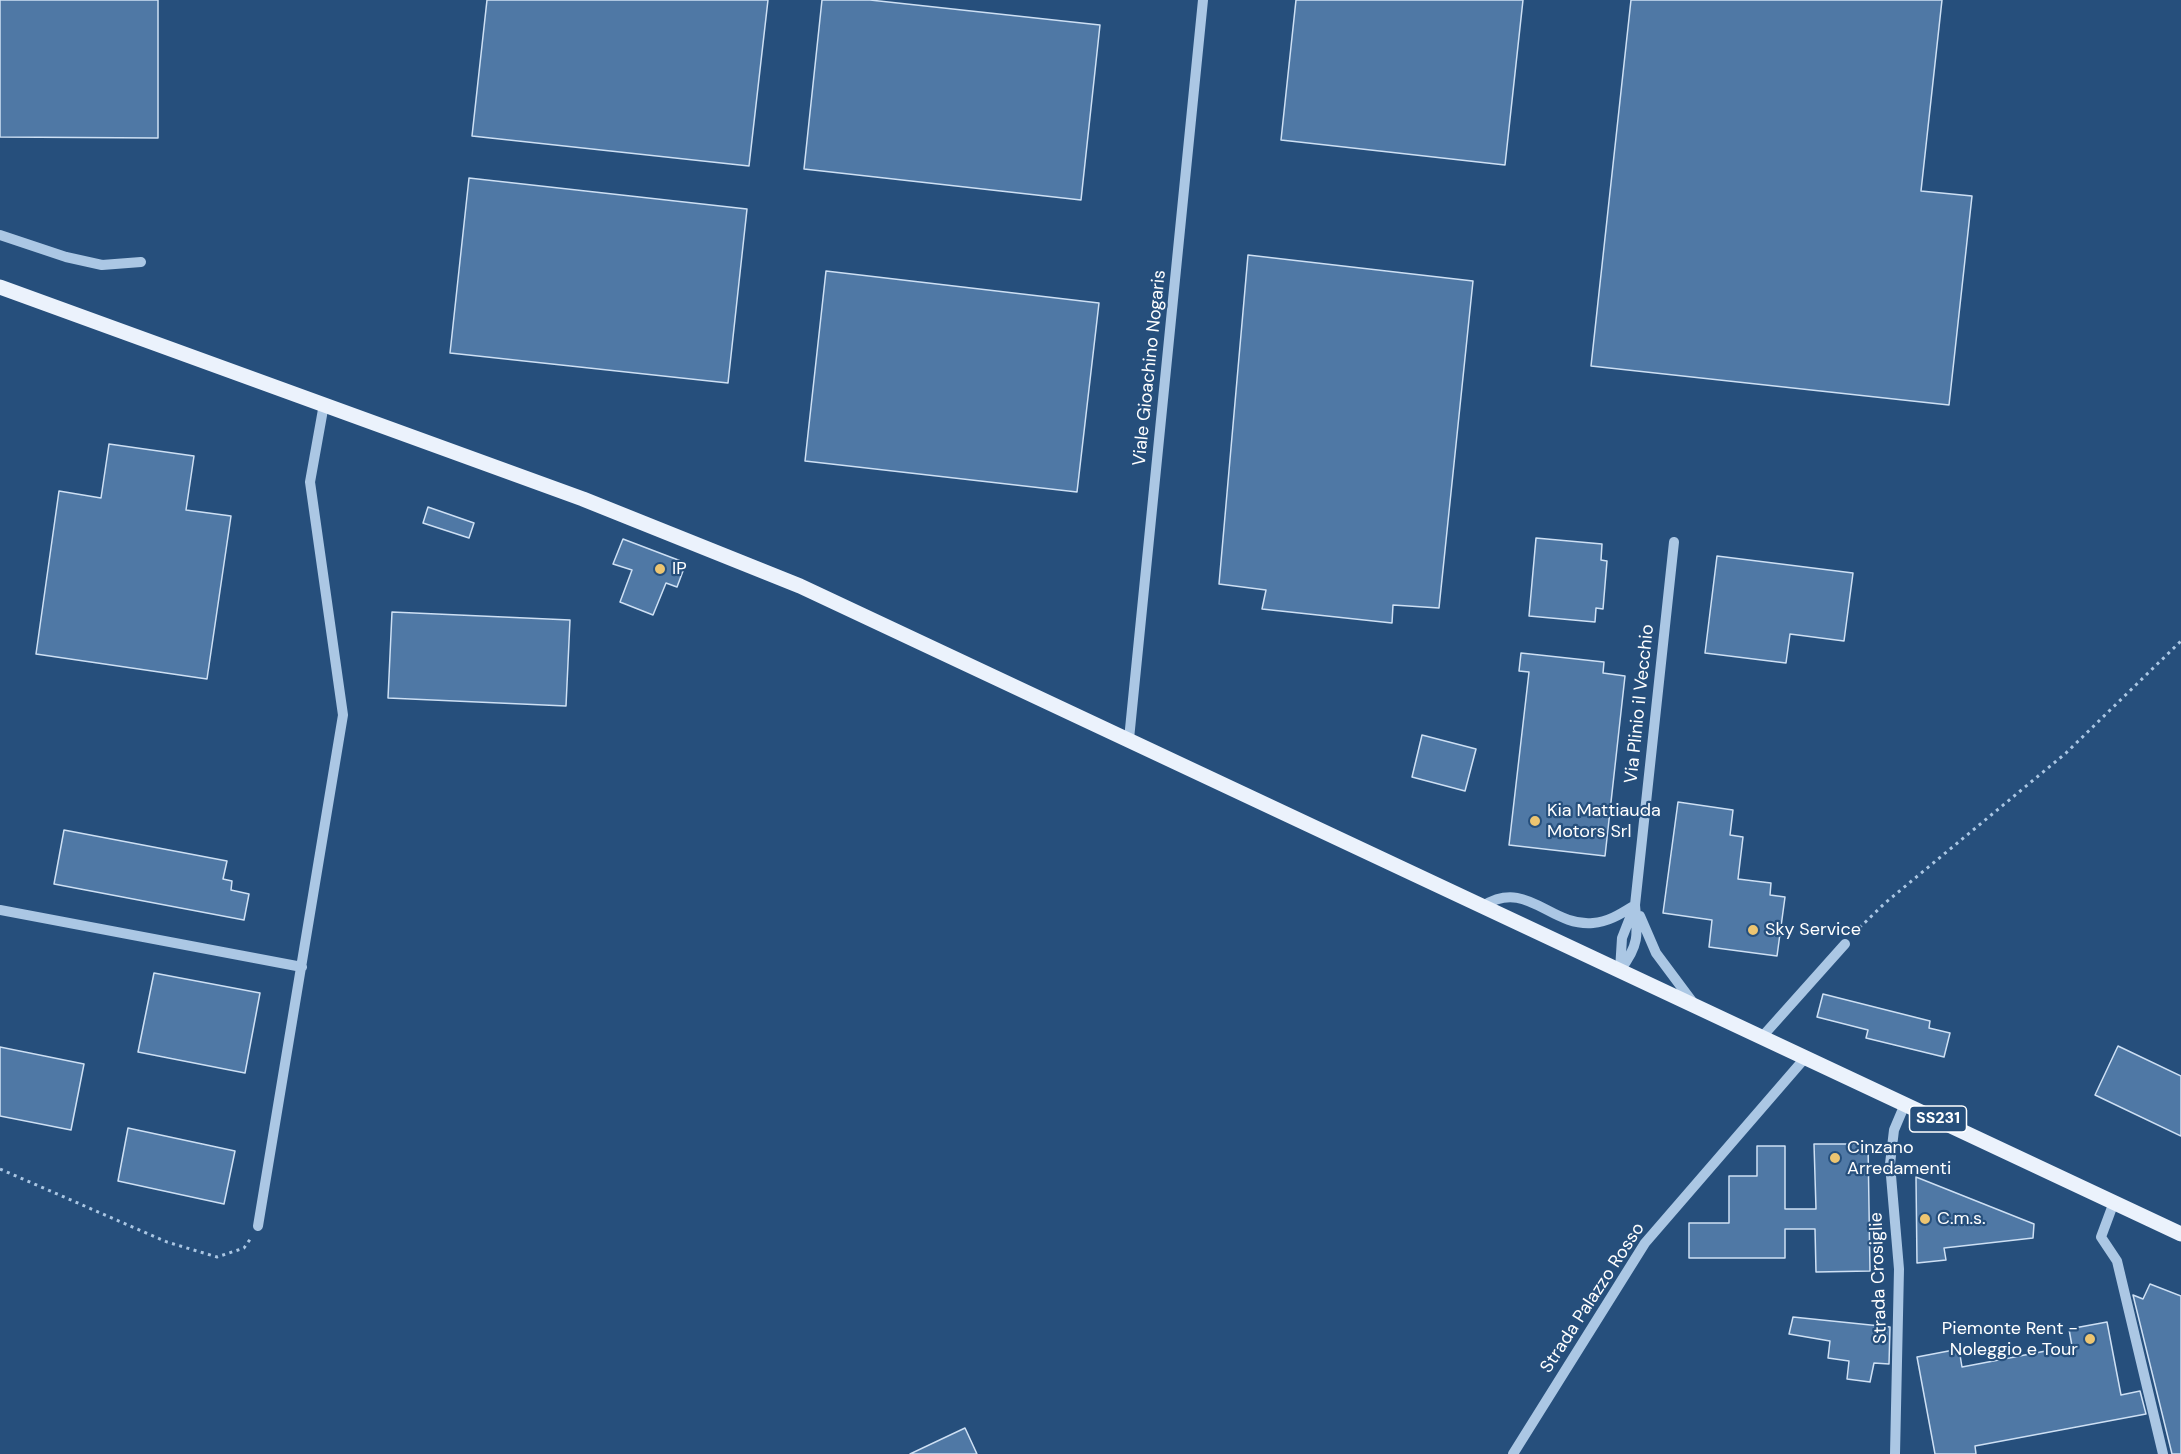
<!DOCTYPE html>
<style>
body{margin:0}
canvas{display:block;background:#264f7c}
</style>
<canvas width="2181" height="1454"></canvas>
<script>
const ctx = document.querySelector('canvas').getContext('2d');
ctx.lineJoin = 'round';
function paint(path, color) { ctx.fillStyle = color; ctx.fill(path, 'evenodd'); }
function stroke(path, color, width, dash) { ctx.strokeStyle = color; ctx.lineWidth = width; ctx.lineCap = dash ? 'butt' : 'round'; ctx.setLineDash(dash || []); ctx.stroke(path); }
function drawText(font, color, halo, rows, align = 'center') {
  ctx.font = font + ' "DM Sans",sans-serif'; ctx.lineWidth = 4.5; ctx.setLineDash([]); ctx.textBaseline = 'middle'; ctx.strokeStyle = halo; ctx.fillStyle = color; for (const [text, x, y, turn = 0] of rows) {
    ctx.save(); ctx.translate(x, y); ctx.rotate((+turn || 0) * Math.PI / 180); ctx.textAlign = isNaN(turn) ? turn : align; if (halo) ctx.strokeText(text, 0, 0); ctx.fillText(text, 0, 0); ctx.restore();
  }
}
const building = new Path2D(`
 M0 0H158V138L0 137Z
 M487 0H768L749 166 472 136Z
 M822 0H870L1100 25 1081 200 804 169Z
 M1296 0H1523L1505 165 1281 140Z
 M1631 0H1942L1921 191 1972 196 1949 405 1591 366Z
 M469 178 747 209 728 383 450 353Z
 M1248 255 1473 281 1439 608 1393 605 1392 623 1262 609 1266 590 1219 584Z
 M826 271 1099 303 1077 492 805 461Z
 M109 444 194 456 186 510 231 516 207 679 36 654 59 491 101 498Z
 M428 507 474 523 469 538 423 523Z
 M1536 538 1602 544 1601 560 1607 561 1603 609 1596 608 1595 622 1529 616Z
 M623 539 686 563 677 587 666 583 653 615 620 602 632 570 613 564Z
 M1717 556 1853 573 1844 641 1790 634 1786 663 1705 653Z
 M392 612 570 620 566 706 388 698Z
 M1521 653 1604 662 1603 673 1625 676 1605 856 1509 845 1529 672 1519 671Z
 M1422 735 1476 749 1465 791 1412 777Z
 M1678 802 1733 810 1730 835 1743 837 1738 879 1771 883 1770 895 1785 897 1777 956 1709 947 1712 920 1663 913Z
 M64 830 227 861 223 879 232 881 231 890 249 894 244 920 54 884Z
 M154 973 260 993 245 1073 138 1052Z
 M1823 994 1930 1021 1929 1028 1950 1033 1944 1057 1866 1038 1868 1030 1817 1017Z
 M2118 1046 2181 1076V1136L2095 1095Z
 M0 1047 84 1064 71 1130 0 1116Z
 M128 1128 235 1151 224 1204 118 1181Z
 M1814 1144H1868L1870 1271 1816 1272 1815 1229H1785V1258H1689V1223H1729V1176H1757V1146H1785V1209H1816Z
 M1916 1177 2034 1224 2033 1238 1944 1248 1946 1260 1917 1263Z
 M2150 1284 2181 1296V1454H2172L2133 1295 2143 1299Z
 M1793 1317 1890 1327 1889 1364 1874 1363 1870 1382 1847 1379 1849 1361 1828 1358 1830 1341 1789 1334Z
 M2107 1322 2121 1395 2140 1391 2146 1414 1975 1446 1976 1454H1935L1917 1357 1959 1349 1962 1367 2072 1346 2069 1329Z
 M965 1428 977 1454H910Z`);
paint(building, '#4f78a5');
stroke(building, '#cee0f4', 1.5);
stroke(new Path2D(`
 M1854 933 1885 903 2066 753 2181 641
 M0 1169 167 1242 217 1257 244 1248 251 1238`), '#abc7e4', 3, [3, 4.5]);
stroke(new Path2D(`
 M0 235 66 257 102 265 141 262
 M1129 739 1203 0
 M1483 906C1527 878 1550 927 1593 923 1609 922 1622 913 1635 905
 M0 910 302 967
 M1640 916 1656 953 1694 1004
 M1620 970C1639 946 1638 935 1635 905L1674 542
 M1620 970 1622 938 1635 905
 M1761 1038 1845 944
 M2114 1202 2101 1237 2117 1261 2163 1454
 M258 1226 343 715 310 482 324 404
 M1513 1454 1645 1243 1805 1058
 M1895 1454 1899 1269 1890 1164 1894 1130 1905 1104`), '#abc7e4', 10);
stroke(new Path2D(`
 M0 287 583 499 800 586 2181 1234`), '#ebf2fc', 15);
for (const [x, y, r, color] of [
 [660,569,6,"#edc571"],
 [1535,821,6,"#edc571"],
 [1753,930,6,"#edc571"],
 [1835,1158,6,"#edc571"],
 [1925,1219,6,"#edc571"],
 [2090,1339,6,"#edc571"]
]) { const dot = new Path2D(); dot.arc(x, y, r, 0, 2 * Math.PI); ctx.fillStyle = color; ctx.fill(dot); stroke(dot, '#264f7c', 2); }
for (const [x, y, w] of [
 [1938,1119,57]
]) { const box = new Path2D(); box.roundRect(x - w / 2, y - 13, w, 26, 4.5); ctx.fillStyle = '#264f7c'; ctx.fill(box); stroke(box, '#fff', 1.5); }
drawText('bold 16px', '#fff', null, [
 ["SS231",1938,1119]
]);
drawText('18px', '#fff', '#264f7c', [
 ["Viale Gioachino Nogaris",1150,368,-84],
 ["Via Plinio il Vecchio",1640,704,-84],
 ["Strada Crosiglie",1879,1278,-92],
 ["Strada Palazzo Rosso",1593,1298,-57]
]);
drawText('18px', '#fff', '#264f7c', [
 ["IP",672,569],
 ["Kia Mattiauda",1547,811],
 ["Motors Srl",1547,832],
 ["Sky Service",1765,930],
 ["Cinzano",1847,1148],
 ["Arredamenti",1847,1169],
 ["C.m.s.",1937,1219],
 ["Piemonte Rent -",2078,1329,"right"],
 ["Noleggio e Tour",2078,1350,"right"]
], 'left');
</script>
